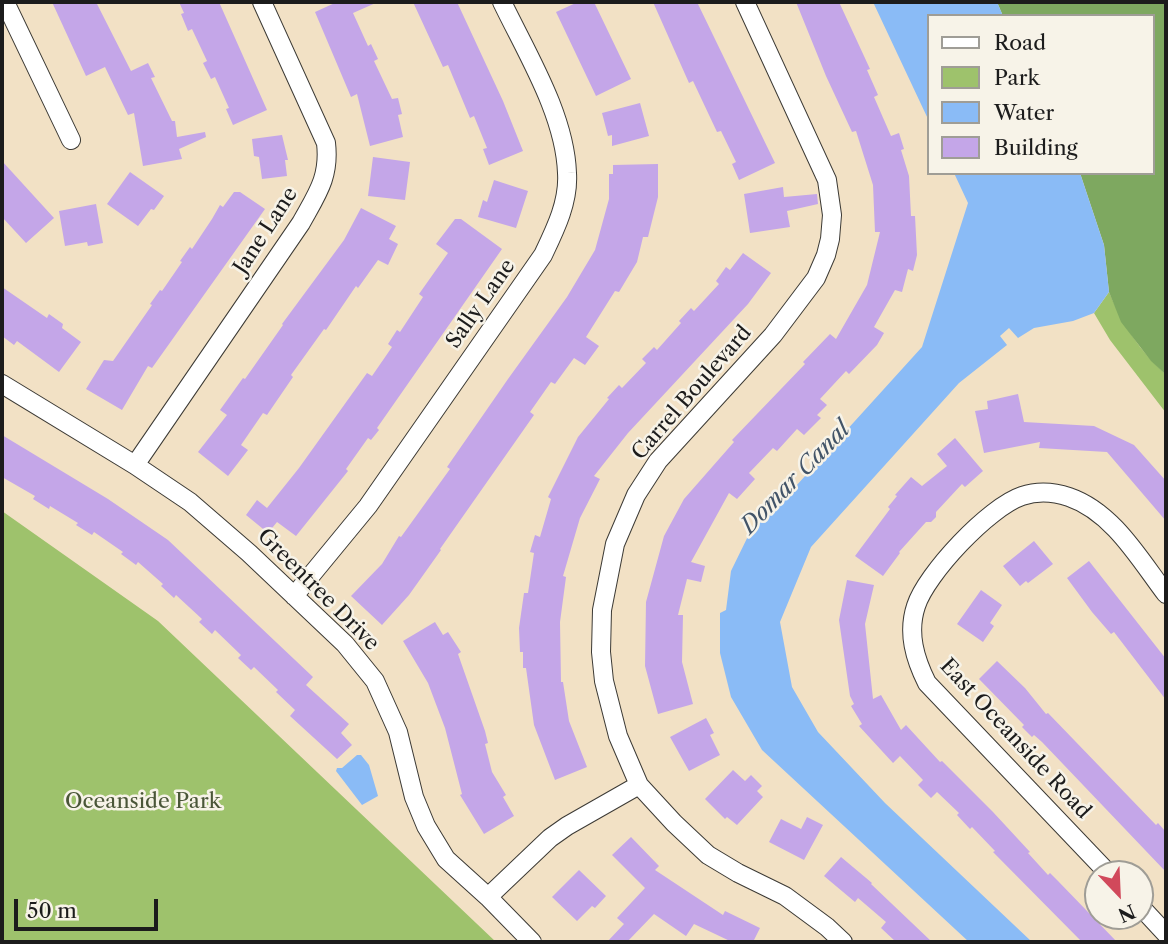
<!DOCTYPE html>
<style>
body{margin:0}
#map{position:relative;width:1168px;height:944px;overflow:hidden;background:#f2e1c5;font-family:"Libre Caslon Text",serif}
canvas{display:block}
.frame{position:absolute;inset:0;border:4px solid #1c1c1c;pointer-events:none}
.legend{position:absolute;left:927px;top:14px;width:228px;height:161px;box-sizing:border-box;background:#f7f3e8;border:2px solid #9f9d96;margin:0;padding:9px 12px;list-style:none;font-size:21px;color:#1c1c1c}
.legend li{display:flex;align-items:center;gap:14px;height:35px}
.legend b{width:35px;border:2px solid #9f9d96}
.north{position:absolute;left:1084px;top:860px;width:70px;height:70px;box-sizing:border-box;background:#f7f3e8;border:2px solid #9f9d96;border-radius:50%;rotate:157deg;font-size:19px;font-weight:700;line-height:28px;text-align:center;color:#1c1c1c}
.north::after{content:'';display:block;margin:auto;width:24px;height:32px;background:#d1495b;clip-path:polygon(50% 0,100% 100%,50% 72%,0 100%)}
.scale{position:absolute;left:14px;top:899px;width:144px;height:32px;box-sizing:border-box;border:4px solid #1c1c1c;border-top:0;padding-left:9px;font-size:21px;line-height:24px;white-space:nowrap;color:#1c1c1c;-webkit-text-stroke:5px #f7f3e8;paint-order:stroke}
</style>
<div id="map">
<canvas width="1168" height="944"></canvas>
<div class="frame"></div>
<ul class="legend">
<li><b style="height:9px;background:#fff"></b>Road</li>
<li><b style="height:19px;background:#9ec26c"></b>Park</li>
<li><b style="height:19px;background:#8abbf6"></b>Water</li>
<li><b style="height:19px;background:#c4a6e8"></b>Building</li>
</ul>
<div class="north">N</div>
<div class="scale">50 m</div>
</div>
<script>
const ctx = document.querySelector('canvas').getContext('2d');
ctx.lineJoin = 'round';
function paint(path, color) { ctx.fillStyle = color; ctx.fill(path, 'evenodd'); }
function stroke(path, color, width, dash) { ctx.strokeStyle = color; ctx.lineWidth = width; ctx.lineCap = dash ? 'butt' : 'round'; ctx.setLineDash(dash || []); ctx.stroke(path); }
function drawText(font, color, halo, rows, align = 'center') {
  ctx.font = font + ' "Libre Caslon Text",serif'; ctx.lineWidth = 5; ctx.setLineDash([]); ctx.textBaseline = 'middle'; ctx.strokeStyle = halo; ctx.fillStyle = color; for (const [text, x, y, turn = 0] of rows) {
    ctx.save(); ctx.translate(x, y); ctx.rotate((+turn || 0) * Math.PI / 180); ctx.textAlign = isNaN(turn) ? turn : align; if (halo) ctx.strokeText(text, 0, 0); ctx.fillText(text, 0, 0); ctx.restore();
  }
}
paint(new Path2D(`
 M1109 292C1122 324 1140 351 1166 375V413L1110 340 1094 313Z
 M2 511 158 621 496 942H2Z`), '#9ec26c');
paint(new Path2D(`
 M997 2H1166V375L1151 361 1121 322 1109 292 1104 245 1080 173H1152V16H1003Z`), '#7ea860');
paint(new Path2D(`
 M873 2H997L1003 16H928V119Z
 M954 173H1080L1104 245 1109 292 1094 313 1073 321 1034 328 1018 338 1009 328 1000 336 1007 345 959 383 811 547 780 622 792 687 818 732 885 803 1032 942H969L762 750 731 697 720 653V613L726 610 731 571 754 524 786 497 922 347 968 203Z
 M357 755H361L369 765 378 796 362 805 336 771 337 768H342Z`), '#8abbf6');
paint(new Path2D(`
 M52 2H96L131 71 148 63 155 77 151 78 172 121H175L177 137 205 132 206 137 179 149 182 159 143 166 134 113 128 115 105 67 86 76Z
 M179 2H219L267 110 233 125 226 109 229 108 215 77 211 79 203 63 207 61 192 29 188 31 181 14 184 13Z
 M337 2H378L353 13 368 46 371 44 378 59 374 61 392 99 398 98 402 114 398 115 403 137 370 146 357 94 351 97 315 12Z
 M413 2H457L503 101 523 151 489 165 483 149 487 148 474 116 470 118 448 65 443 67Z
 M578 2H594L631 79 596 96 556 12Z
 M653 2H697L775 163 739 180 732 164 736 162 721 131 717 132 693 81 689 83Z
 M796 2H839L870 69 867 70 878 95 874 97 891 136 899 133 904 149 901 150 909 176 911 216H915L917 255 913 271 908 269 902 292 895 290 874 327 884 333 877 345 849 374 846 371 820 399 827 405 817 415 821 418 804 435 797 429 777 451 773 448 749 473 755 479 737 499 729 493 691 562 705 566 701 582 687 579 678 615H683L682 662 693 704 658 714 645 666 646 602 664 536 684 499 734 442 732 440 805 364 803 362 830 334 836 339 867 285 880 232H875L873 185 856 131 852 132 826 76Z
 M640 103 649 136 612 146V135L608 136 602 113Z
 M282 135 288 160H285L287 176 262 179 259 157 254 156 252 139Z
 M373 157 410 162 405 200 368 196Z
 M2 161 54 218 26 243 2 217Z
 M658 164V197L648 237H643L637 262 619 292 615 291 586 337 599 346 585 365 574 358 555 384 551 382 530 412 534 415 440 549 441 550 409 595 382 625 351 596 382 564 399 536 401 537 450 469 447 467 508 379 567 297 595 250 609 199V174H613V165Z
 M130 172 164 196 154 210 151 209 138 226 107 204Z
 M494 180 528 191 516 228 478 217 483 200 487 202Z
 M783 187 784 197 817 194 818 204 787 211 790 227 750 233 744 194Z
 M234 192H240L265 209 152 368 148 366 122 410 86 389 104 360 113 361 152 305 150 304 160 290 162 291 182 262 180 261 190 247 192 249 212 219 220 205 223 207Z
 M96 204 103 243 88 246 87 242 65 246 59 211Z
 M361 208 396 226 389 239 398 244 388 265 378 260 358 288 356 286 326 330 324 329 291 375 293 377 267 415 263 413 241 445 248 450 228 476 198 452 227 415 220 410 243 378 245 379 283 325 282 324 344 240Z
 M455 219H461L502 249 377 428 379 430 371 440 368 438 346 469 348 471 296 536 277 522 268 533 246 515 257 500 267 508 299 468 367 373 372 376 392 347 388 344 397 330 400 332 423 297 419 294 448 253 436 244Z
 M743 253 771 273 748 304 628 433 594 476 600 479 580 518 563 576 566 577 560 622 561 682H563L569 721 587 767 555 780 534 725 526 668H523V652H520L519 628 524 593H528L534 553 530 552 535 535 540 537 551 499 548 497 578 437 609 399 607 398 619 385 622 388 646 363 642 359 654 347 657 350 681 323 679 321 691 308 694 311 719 284 716 281 726 267 730 270Z
 M2 287 47 318 49 314 63 324 62 328 81 342 59 372 17 341 14 345 2 336Z
 M1018 394 1024 422 1094 426 1134 445 1166 481V521L1107 452 1039 448 1040 442 984 453 975 411 988 409 987 401Z
 M2 435 108 499 168 540 313 677 306 685 349 724 341 733 352 745 337 759 290 716 295 710 276 692 278 690 254 667 251 670 238 658 241 655 215 630 212 634 199 622 202 619 176 595 174 598 161 586 163 584 138 562 136 565 121 554 123 552 94 532 92 535 76 525 78 523 50 506 49 509 33 499 35 496 2 477Z
 M955 438 983 471 965 487 962 484 936 512V517L931 522H926L899 552 900 553 883 576 855 556 890 509 888 507 897 496 895 495 911 477 922 486 947 466 937 454Z
 M1034 541 1053 564 1028 583 1026 581 1020 586 1003 566Z
 M1089 561 1166 659V700L1114 632 1111 634 1092 612 1067 578Z
 M847 580 874 585 865 624 873 699 881 695 901 730 906 725 940 762 942 761 993 812 1030 852 1028 853 1048 875 1050 873 1058 881 1117 942H1082L993 852 995 851 972 827 970 829 957 815 959 813 937 792 931 798 918 785 923 780 900 756 893 763 859 726 862 724 851 706 854 704 850 696 839 620Z
 M981 590 1002 605 990 623 994 626 983 642 957 624Z
 M435 622 443 635 448 632 461 652 458 654 485 731 488 743 485 744 492 772 506 795 503 797 514 816 484 834 460 795 462 794 445 728 428 683 403 641Z
 M997 661 1025 688 1046 714 1048 713 1156 825 1158 823 1166 832V872L1042 742 1034 735 1032 737 1022 727 1024 725 979 679Z
 M706 718 714 733 710 735 720 755 689 771 670 737Z
 M733 770 745 781 751 775 762 786 757 791 763 797 737 825 727 817 725 819 705 799Z
 M807 817 823 825 804 860 769 842 781 819 801 829Z
 M631 837 659 866 655 870 723 915 725 911 760 928 753 942H732L694 924 686 936 654 914 627 942H607L624 924 617 918 645 888 612 855Z
 M841 857 872 883 871 884 932 942H896L881 928 886 922 858 898 855 902 824 876Z
 M579 870 606 896 595 908 592 906 577 921 552 897Z`), '#c4a6e8');
const street = new Path2D(`
 M5 2 71 140
 M745 2 827 180 832 215 830 239 826 255 816 278 773 335 658 461 636 495 615 544 602 610 601 652 604 681 618 736 639 785 674 823 708 855 738 873 785 896 827 927 843 942
 M2 384 135 465 190 502 249 553 345 644 375 681 398 732 414 797 426 826 446 859 488 897 532 942
 M135 465 301 223C317 194 330 177 326 143L262 2
 M294 596 368 506 543 255C555 230 569 202 567 173 565 115 527 54 502 2
 M1109 874 927 683C915 659 907 633 916 606 926 574 989 507 1022 496 1037 491 1054 492 1069 497 1113 512 1140 560 1166 594
 M488 897 550 838 567 826 639 785
 M1140 906 1166 934`);
stroke(street, '#3c3a35', 20);
stroke(street, '#fff', 18);
drawText('21px', '#1c1c1c', '#f7f3e8', [
 ["Jane Lane",266,231,-57],
 ["Sally Lane",481,304,-55],
 ["Carrel Boulevard",692,393,-49],
 ["Greentree Drive",318,590,45],
 ["East Oceanside Road",1015,739,47]
]);
drawText('21px', '#4a5638', '#f7f3e8', [
 ["Oceanside Park",143,802]
]);
drawText('italic 23px', '#425468', '#f7f3e8', [
 ["Domar Canal",796,478,-46]
]);
</script>
